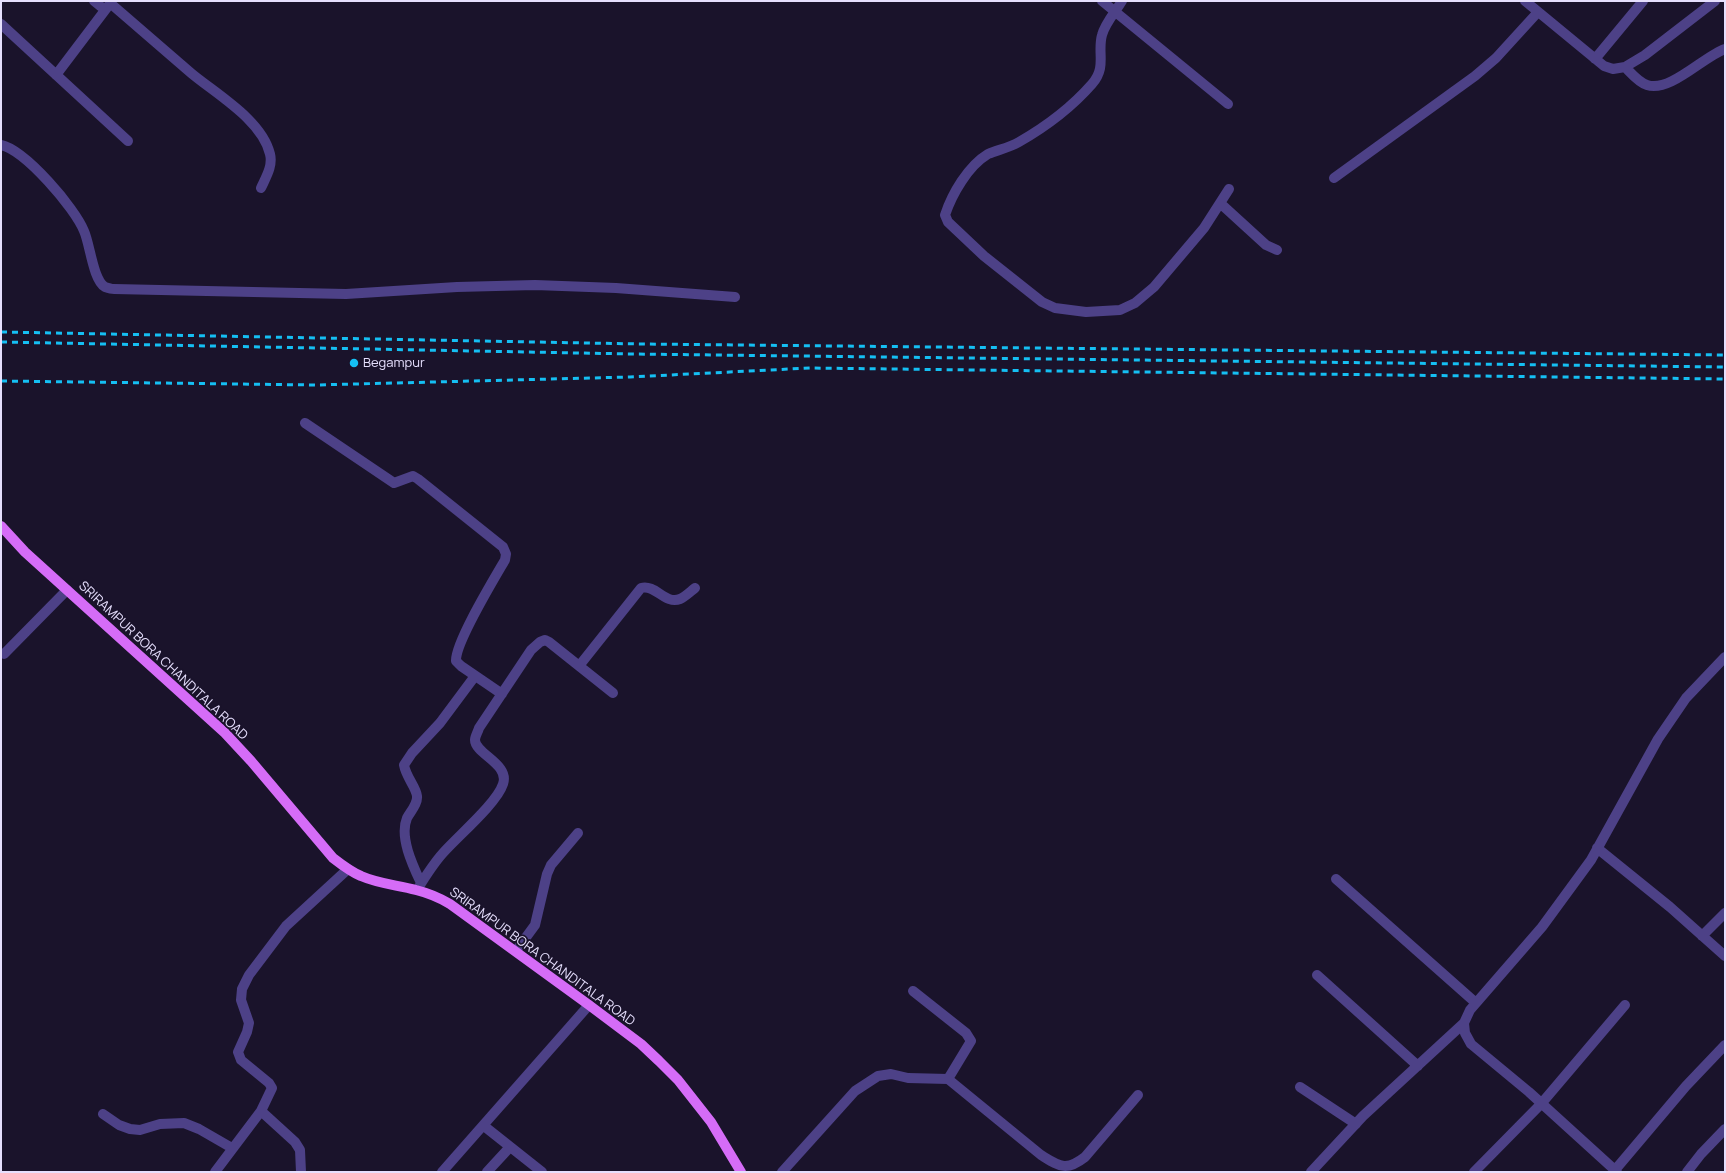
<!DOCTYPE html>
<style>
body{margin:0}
#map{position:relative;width:1726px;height:1173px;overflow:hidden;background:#1a132b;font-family:Manrope,sans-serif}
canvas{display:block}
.frame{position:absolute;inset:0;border:2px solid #e6dffd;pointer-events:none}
</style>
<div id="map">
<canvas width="1726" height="1173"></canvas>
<div class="frame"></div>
</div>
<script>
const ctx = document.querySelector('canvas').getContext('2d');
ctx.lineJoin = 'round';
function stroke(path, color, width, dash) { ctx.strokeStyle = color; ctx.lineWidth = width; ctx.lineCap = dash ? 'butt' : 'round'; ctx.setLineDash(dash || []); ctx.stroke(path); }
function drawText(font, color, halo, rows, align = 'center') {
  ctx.font = font + ' Manrope,sans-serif'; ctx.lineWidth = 3.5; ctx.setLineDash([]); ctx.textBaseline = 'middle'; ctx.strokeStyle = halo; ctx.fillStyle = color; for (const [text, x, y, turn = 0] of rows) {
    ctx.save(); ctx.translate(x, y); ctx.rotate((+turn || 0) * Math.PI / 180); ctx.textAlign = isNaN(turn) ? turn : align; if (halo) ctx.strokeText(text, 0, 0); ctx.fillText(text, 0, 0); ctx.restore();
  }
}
stroke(new Path2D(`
 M94 1 105 10
 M1102 1 1228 104
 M1122 1C1116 11 1105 23 1102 35 1097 53 1107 67 1092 84 1071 108 1047 126 1019 142 1009 148 997 150 988 154 968 166 952 194 945 215L948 222 984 256 1042 302 1055 308 1086 312 1120 310 1135 303 1154 287 1204 228 1229 189
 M1525 1 1604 66 1613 69 1625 67 1645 55 1715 1
 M110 3C137 26 164 50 191 73 216 94 262 120 270 154 273 166 266 177 261 188
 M1 24 128 141
 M1595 59 1643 1
 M1625 67C1631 73 1638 82 1647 85 1670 93 1704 56 1725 49
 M56 75 112 1
 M1 145C25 150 75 208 84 231 90 244 93 280 105 287 108 288 112 289 114 289L346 294 457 287 535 285 616 288 735 297
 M1334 178 1475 76 1496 58 1538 12
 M1220 203 1266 245 1277 250
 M305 423 394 483 413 476 418 479 503 547 506 554 505 560C494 579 455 643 456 661L461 666 502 694
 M4 654 67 590
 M579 666 641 588C656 584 665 605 680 599 685 597 691 591 695 588
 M1597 848 1670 907 1725 956
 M1336 879 1476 1003
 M421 883C413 866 399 837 407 818 410 812 418 804 417 796 416 787 406 777 404 765L412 753 440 723 475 676
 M417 890C425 877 433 864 443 853 458 836 497 803 503 784 510 764 475 754 475 740 475 736 478 732 479 728L531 650 540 642 545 640 549 642 613 693
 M1702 936 1725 913
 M516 951 535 925 547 874 551 865 578 833
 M1317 975 1418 1066
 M913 991 966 1033 971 1041 948 1079
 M1300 1087 1356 1124
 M261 1111 295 1142 300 1150 301 1172
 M103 1114 119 1125 130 1129 140 1130 160 1124 184 1123 199 1129 232 1148
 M484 1126 542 1172
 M1615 1170 1686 1086 1725 1045
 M215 1172 261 1111 272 1088 269 1083 241 1060 238 1052 247 1032 249 1023 241 1000 242 989 249 975 286 926 348 869
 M442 1172 589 1005
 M487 1172 510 1147
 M782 1172 855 1091 878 1076 891 1074 908 1078 948 1079 1041 1155C1059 1166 1066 1172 1085 1157L1138 1095
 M1311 1172 1363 1116 1464 1023
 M1474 1172 1541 1104 1625 1005
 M1617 1172 1529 1092 1471 1044 1465 1033 1464 1023 1470 1010 1542 927 1591 860 1658 739 1686 698 1725 657
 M1687 1172 1701 1154 1725 1129`), '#4d4187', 10);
stroke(new Path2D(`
 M1 526 25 552 225 733 251 761 333 858C342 865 351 872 361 876 379 884 398 885 416 890 428 893 440 898 450 904L589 1005 641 1044 659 1061 678 1080 711 1122 741 1172`), '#d56cf7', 10);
stroke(new Path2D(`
 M1 332 641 344 1725 355
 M1 342 632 354 1725 367
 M1 381 316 385 630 377 810 368 1725 379`), '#15bff3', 3, [6, 5]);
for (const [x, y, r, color] of [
 [354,363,5,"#15bff3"]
]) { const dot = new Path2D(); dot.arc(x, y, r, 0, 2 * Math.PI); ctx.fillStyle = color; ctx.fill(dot); stroke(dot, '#1a132b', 1.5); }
drawText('13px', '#e6dffd', '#1a132b', [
 ["Begampur",363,363]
], 'left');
drawText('13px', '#e6dffd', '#1a132b', [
 ["SRIRAMPUR BORA CHANDITALA ROAD",163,661,43],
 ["SRIRAMPUR BORA CHANDITALA ROAD",542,957,36]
]);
</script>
